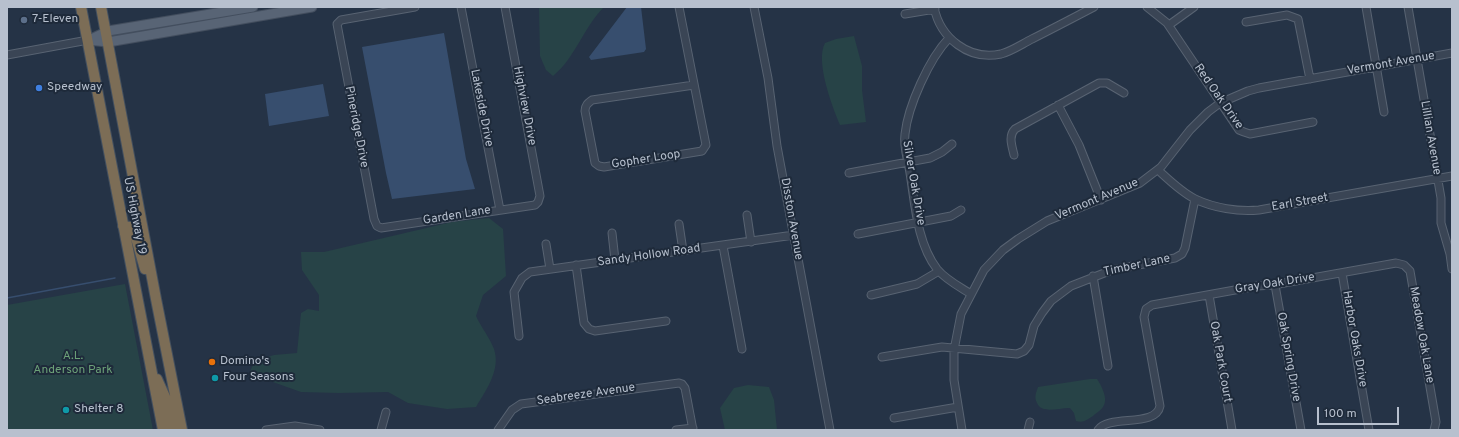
<!DOCTYPE html>
<style>
body{margin:0}
#map{position:relative;width:1459px;height:437px;overflow:hidden;background:#253346;font-family:Overpass,sans-serif}
canvas{display:block}
.frame{position:absolute;inset:0;border:8px solid #b7c0ce;pointer-events:none}
.scale{position:absolute;left:1317px;top:407px;width:82px;height:18px;box-sizing:border-box;border:2px solid #b7c0ce;border-top:0;padding-left:5px;font-size:12px;line-height:14px;white-space:nowrap;color:#b7c0ce;-webkit-text-stroke:3px #1e2a3a;paint-order:stroke}
</style>
<div id="map">
<canvas width="1459" height="437"></canvas>
<div class="frame"></div>
<div class="scale">100 m</div>
</div>
<script>
const ctx = document.querySelector('canvas').getContext('2d');
ctx.lineJoin = 'round';
function paint(path, color) { ctx.fillStyle = color; ctx.fill(path, 'evenodd'); }
function stroke(path, color, width, dash) { ctx.strokeStyle = color; ctx.lineWidth = width; ctx.lineCap = dash ? 'butt' : 'round'; ctx.setLineDash(dash || []); ctx.stroke(path); }
function drawText(font, color, halo, rows, align = 'center') {
  ctx.font = font + ' Overpass,sans-serif'; ctx.lineWidth = 4; ctx.setLineDash([]); ctx.textBaseline = 'middle'; ctx.strokeStyle = halo; ctx.fillStyle = color; for (const [text, x, y, turn = 0] of rows) {
    ctx.save(); ctx.translate(x, y); ctx.rotate((+turn || 0) * Math.PI / 180); ctx.textAlign = isNaN(turn) ? turn : align; if (halo) ctx.strokeText(text, 0, 0); ctx.fillText(text, 0, 0); ctx.restore();
  }
}
paint(new Path2D(`
 M539 7H604C583 28 576 57 553 76L546 70 540 56Z
 M854 36 862 66V90L866 122 840 125C832 106 815 61 825 43L836 39Z
 M489 218 503 229 506 276 483 295 476 316C481 327 490 338 494 349 501 370 486 390 476 407L447 409 408 403 388 392 339 393 301 392 270 381 250 371 255 361 274 355 297 353 301 313 308 309 319 311V295L302 270 301 252H324L452 222Z
 M125 284 153 430H7V305Z
 M1090 379H1097C1101 385 1108 398 1104 405 1102 410 1096 413 1093 416 1086 420 1084 423 1076 421L1074 413 1070 408C1061 407 1042 415 1037 403 1034 397 1036 393 1038 387Z
 M748 385 769 387 774 400 777 430H725L720 408 734 388Z`), '#274347');
paint(new Path2D(`
 M627 7H641L646 49 644 52 591 60 589 57Z
 M444 33 466 159 475 189 392 199 386 173 362 47Z
 M323 84 329 116 269 126 265 94Z`), '#374e6e');
stroke(new Path2D(`
 M7 298 115 278`), '#374e6e', 1.5);
const minor = new Path2D(`
 M415 7 341 20 337 24 374 219 377 226 381 228 535 205 538 202 540 196 505 7
 M461 7 500 210
 M679 7 706 145 702 151 604 167 599 166 595 163 585 111C585 105 588 103 592 100L694 85
 M754 7 768 78 777 146 830 430
 M934 7C940 38 969 61 1001 54 1012 51 1022 44 1032 39 1052 29 1073 18 1094 7
 M1147 7 1167 23 1239 130 1244 132 1250 134 1313 122
 M1366 7 1384 112
 M1408 7 1441 198V223L1450 254 1452 269
 M905 14 935 9
 M1246 22 1287 15 1298 19 1310 79
 M1169 25 1194 7
 M949 38C929 59 908 106 905 134 903 147 908 160 910 173 915 204 917 243 937 269 946 280 960 287 971 294
 M7 55 88 40
 M1058 105 1079 145 1101 200
 M1014 155C1012 146 1008 136 1015 129L1099 83H1107L1124 93
 M1158 170C1169 180 1181 192 1195 199 1214 208 1238 212 1259 210L1452 176
 M849 173 930 158 942 152 952 144
 M747 215 751 242
 M679 224 683 251
 M612 233 615 260
 M858 234 951 216 961 210
 M546 244 550 269
 M723 246 742 349
 M576 265 584 323 589 329 595 331 666 321
 M1342 273 1369 430
 M1093 276 1108 366
 M1275 285 1301 430
 M871 295 917 284 939 271
 M1209 295 1232 430
 M519 336 514 292 522 278 530 272 794 235
 M882 357 942 347 1017 354 1024 351 1029 345 1034 326 1042 313 1051 301 1071 286 1112 270 1175 258 1182 254 1185 248 1195 199
 M894 418 958 407
 M266 430 295 426 320 430
 M381 430 386 412
 M498 430 512 410 521 404 679 383 682 384 685 388 693 430
 M676 430 693 428
 M962 430 954 380V350L961 314 984 270 1003 250 1018 239 1047 221 1140 183 1161 167 1190 130 1208 112 1220 103 1248 91 1259 88 1452 53
 M1028 430 1030 422
 M1098 430C1109 414 1156 428 1160 406L1144 317 1146 309 1152 305 1257 286 1273 285 1396 263 1404 265 1410 271 1436 422 1434 430`);
const major = new Path2D(`
 M88 40 108 42 312 7
 M89 40 108 31 253 7`);
const highway = new Path2D(`
 M81 7 163 430
 M101 7 156 299 182 430
 M123 226 130 227 134 231 145 269
 M157 379 166 399 173 430`);
stroke(minor, '#586372', 9);
stroke(major, '#434e5e', 11);
stroke(highway, '#44505f', 12);
stroke(minor, '#3a4555', 7);
stroke(major, '#586475', 9);
stroke(highway, '#7c6d56', 10);
for (const [x, y, r, color] of [
 [24,20,4,"#5c6f8a"],
 [39,88,4,"#3f7fe0"],
 [212,362,4,"#e8710a"],
 [215,378,4,"#0f9aa8"],
 [66,410,4,"#0f9aa8"]
]) { const dot = new Path2D(); dot.arc(x, y, r, 0, 2 * Math.PI); ctx.fillStyle = color; ctx.fill(dot); stroke(dot, '#1e2a3a', 1.5); }
drawText('12px', '#b7c0ce', '#1e2a3a', [
 ["7-Eleven",32,20],
 ["Speedway",47,88],
 ["Domino's",220,362],
 ["Four Seasons",223,378],
 ["Shelter 8",74,410]
], 'left');
drawText('12px', '#b7c0ce', '#1e2a3a', [
 ["Vermont Avenue",1391,64,-10],
 ["Red Oak Drive",1218,97,55],
 ["Highview Drive",524,106,79],
 ["Lakeside Drive",481,108,79],
 ["Pineridge Drive",356,127,79],
 ["Lillian Avenue",1430,138,80],
 ["Gopher Loop",646,160,-9],
 ["Silver Oak Drive",913,183,80],
 ["Vermont Avenue",1097,200,-23],
 ["Earl Street",1300,203,-10],
 ["US Highway 19",134,216,79],
 ["Garden Lane",457,216,-9],
 ["Disston Avenue",791,219,80],
 ["Sandy Hollow Road",649,256,-8],
 ["Timber Lane",1137,266,-12],
 ["Gray Oak Drive",1275,284,-9],
 ["Meadow Oak Lane",1421,335,80],
 ["Harbor Oaks Drive",1354,339,80],
 ["Oak Spring Drive",1288,357,80],
 ["Oak Park Court",1220,362,80],
 ["Seabreeze Avenue",586,395,-8]
]);
drawText('12px', '#6ca178', '#1e2a3a', [
 ["A.L.",73,357],
 ["Anderson Park",73,371]
]);
</script>
